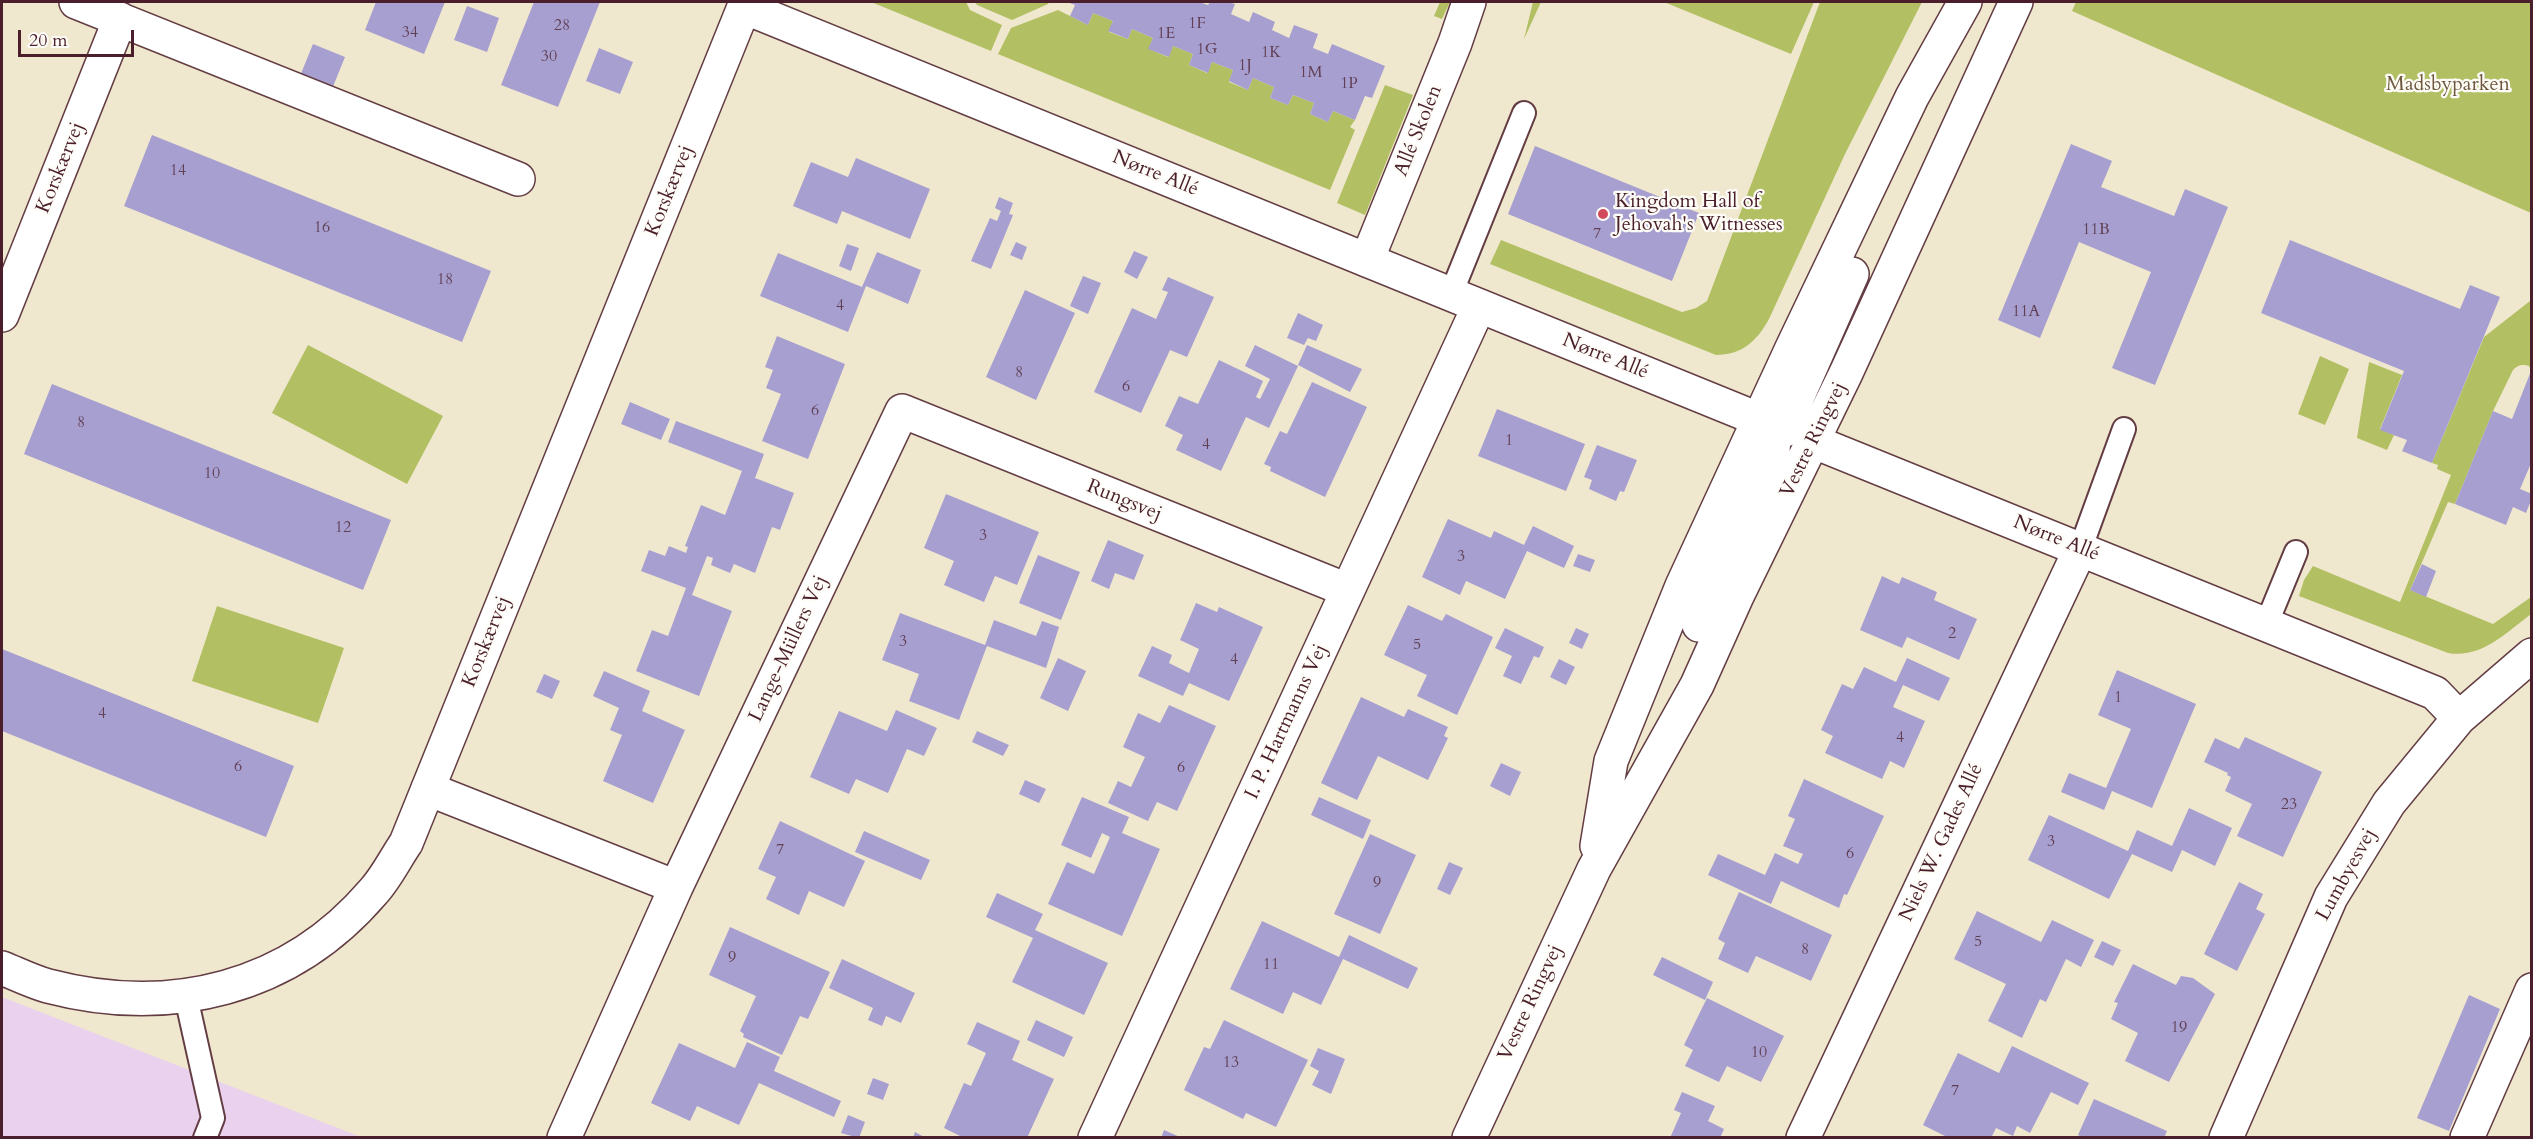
<!DOCTYPE html>
<meta charset="utf-8">
<style>
body{margin:0}
#map{position:relative;width:2533px;height:1139px;overflow:hidden;background:#f0e8ce;font-family:Cardo,serif}
canvas{display:block}
.frame{position:absolute;inset:0;border:3px solid #4a1f2b;pointer-events:none}
.scale{position:absolute;left:18px;top:30px;width:116px;height:27px;box-sizing:border-box;border:3px solid #4a1f2b;border-top:0;padding-left:8px;font-size:18px;line-height:21px;white-space:nowrap;color:#4a1f2b;-webkit-text-stroke:4px #fdfcf7;paint-order:stroke}
</style>
<div id="map">
<canvas width="2533" height="1139"></canvas>
<div class="frame"></div>
<div class="scale">20 m</div>
</div>
<script>
const ctx = document.querySelector('canvas').getContext('2d');
ctx.lineJoin = 'round';
function paint(path, color) { ctx.fillStyle = color; ctx.fill(path, 'evenodd'); }
function stroke(path, color, width, dash) { ctx.strokeStyle = color; ctx.lineWidth = width; ctx.lineCap = dash ? 'butt' : 'round'; ctx.setLineDash(dash || []); ctx.stroke(path); }
function drawText(font, color, halo, rows, align = 'center') {
  ctx.font = font + ' Cardo,serif'; ctx.lineWidth = 4.5; ctx.setLineDash([]); ctx.textBaseline = 'middle'; ctx.strokeStyle = halo; ctx.fillStyle = color; for (const [text, x, y, turn = 0] of rows) {
    ctx.save(); ctx.translate(x, y); ctx.rotate((+turn || 0) * Math.PI / 180); ctx.textAlign = isNaN(turn) ? turn : align; if (halo) ctx.strokeText(text, 0, 0); ctx.fillText(text, 0, 0); ctx.restore();
  }
}
paint(new Path2D(`
 M2 997 361 1137H2Z`), '#ead1ed');
paint(new Path2D(`
 M871 2H966L970 10 1002 25 991 51Z
 M975 2H1049L1048 4 1012 20 977 5Z
 M1440 2H1450L1442 19 1434 16Z
 M1533 2H1541L1524 39Z
 M1664 2H1814L1791 54Z
 M1820 2H1922L1845 154 1769 319C1757 341 1742 355 1716 355L1490 264 1501 240 1682 312 1696 308 1707 301Z
 M2076 2H2531V213L2072 11Z
 M1058 10 1088 25 1093 13 1113 21 1109 32 1128 39 1132 29 1153 38 1149 49 1168 57 1173 46 1193 54 1189 65 1207 73 1212 62 1233 70 1229 82 1248 90 1253 78 1274 87 1270 98 1288 105 1293 95 1314 103 1310 114 1328 122 1333 111 1355 120 1350 127 1355 130 1330 190 998 54 1011 28Z
 M1385 85 1413 95 1365 215 1337 203Z
 M2530 301 2531 371 2529 366C2521 364 2518 365 2513 370L2493 411 2455 504 2448 502 2410 590 2493 624 2531 597V614C2507 632 2481 659 2448 653L2299 596 2304 580 2313 566 2400 602 2451 475 2437 469 2438 465 2432 463 2484 337Z
 M308 345 443 416 407 484 272 413Z
 M2320 356 2349 369 2325 425 2298 414Z
 M2369 362 2402 375 2380 429 2394 435 2387 450 2357 438Z
 M217 606 344 648 318 723 192 681Z`), '#b2bf62');
paint(new Path2D(`
 M376 2H445L424 54 365 30Z
 M534 2H600L558 107 501 85Z
 M1067 2H1199L1208 5 1210 2H1228L1235 4 1231 14 1249 22 1253 12 1275 22 1272 30 1289 38 1294 25 1318 34 1313 48 1328 54 1332 44 1385 66 1372 98 1365 96 1355 120 1333 111 1328 122 1310 114 1314 103 1293 95 1288 105 1270 98 1274 87 1253 78 1248 90 1229 81 1233 70 1212 62 1208 73 1189 65 1193 54 1173 46 1169 57 1148 49 1153 38 1132 29 1128 39 1108 31 1113 21 1093 13 1088 25 1070 16 1075 5Z
 M467 6 499 18 487 52 454 40Z
 M313 44 345 57 332 89 300 76Z
 M599 48 633 62 620 94 586 81Z
 M152 135 491 271 462 342 124 206Z
 M2071 144 2112 161 2101 187 2174 216 2185 189 2228 207 2155 385 2112 368 2151 272 2079 242 2040 338 1998 320Z
 M1535 146 1699 213 1672 281 1508 214Z
 M856 158 930 189 910 239 842 211 837 224 793 206 811 162 848 177Z
 M999 197 1013 203 1009 214 1013 215 991 269 971 261 990 218 997 221 1001 211 995 208Z
 M2290 240 2460 309 2470 285 2500 297 2432 463 2402 451 2407 440 2380 430 2404 371 2261 313Z
 M1016 242 1027 247 1022 260 1010 255Z
 M847 244 859 248 851 271 839 266Z
 M1134 251 1148 257 1137 279 1124 272Z
 M877 252 921 270 908 304 866 286 848 332 760 296 778 253 862 287Z
 M1083 276 1101 283 1088 314 1070 306Z
 M1168 277 1214 297 1187 357 1170 350 1141 413 1094 392 1132 308 1156 319 1168 292 1162 290Z
 M1025 290 1075 313 1036 400 986 377Z
 M1298 313 1323 325 1316 341 1308 338 1304 345 1287 338Z
 M777 336 845 364 808 459 762 441 781 394 766 388 773 370 765 367Z
 M1255 345 1298 366 1269 428 1246 417 1221 471 1176 450 1183 435 1165 426 1179 396 1198 404 1219 360 1263 381 1256 397 1260 399 1270 379 1245 366Z
 M1307 345 1362 369 1350 392 1298 365Z
 M2531 371 2532 461 2520 489 2532 494V498L2526 513 2513 507 2506 525 2455 504 2493 411 2512 419Z
 M1312 382 1367 407 1325 497 1270 471 1271 467 1264 464 1280 431 1287 434Z
 M52 384 391 520 363 590 24 454Z
 M630 402 670 419 661 440 621 424Z
 M1497 409 1585 444 1566 491 1478 456Z
 M676 421 764 454 755 478 794 493 780 530 772 527 755 573 734 564 730 573 711 565 713 558 707 556 692 595 732 611 699 696 636 671 652 630 668 636 686 588 641 571 649 550 665 556 669 546 686 553 688 547 685 546 701 505 725 515 742 471 668 442Z
 M1597 445 1637 460 1624 492 1620 491 1616 501 1589 489 1592 480 1584 477Z
 M946 494 1039 532 1017 585 995 576 984 602 944 585 954 561 924 548Z
 M1448 519 1491 538 1494 531 1524 545 1533 526 1574 546 1564 568 1527 551 1505 599 1466 581 1460 595 1422 577Z
 M1108 540 1144 555 1134 580 1115 573 1109 589 1091 581Z
 M1578 554 1595 560 1590 572 1573 566Z
 M1038 555 1080 572 1061 620 1019 603Z
 M2422 564 2436 571 2426 597 2410 590Z
 M1882 576 1899 584 1902 577 1937 592 1934 600 1977 619 1959 660 1907 637 1902 648 1860 630Z
 M1196 603 1217 612 1219 607 1263 627 1229 701 1189 683 1183 696 1138 676 1152 646 1172 655 1169 663 1189 673 1199 649 1180 640Z
 M1408 605 1442 621 1446 614 1493 637 1457 715 1417 696 1427 675 1384 655Z
 M900 613 985 645 994 620 1036 636 1042 621 1059 627 1046 668 987 646 959 720 909 701 919 674 882 660Z
 M1505 628 1544 647 1539 658 1534 656 1521 684 1503 676 1512 656 1495 648Z
 M1576 628 1589 634 1582 649 1569 643Z
 M2 649 294 766 266 837 2 731Z
 M1058 658 1086 671 1068 711 1040 698Z
 M1907 658 1950 678 1939 701 1903 685 1893 707 1925 721 1904 768 1890 761 1882 779 1825 753 1833 736 1821 730 1842 684 1853 689 1864 667 1896 682Z
 M1559 659 1575 667 1566 685 1550 677Z
 M2117 670 2196 704 2152 808 2112 791 2104 810 2061 792 2069 773 2106 788 2131 729 2098 715Z
 M604 671 650 691 642 711 685 730 653 803 603 781 622 735 610 730 619 708 593 696Z
 M544 674 560 681 552 699 536 692Z
 M1361 697 1404 717 1408 709 1448 727 1444 736 1448 738 1428 780 1378 756 1357 800 1321 783Z
 M1169 705 1216 726 1177 811 1157 802 1148 821 1108 803 1118 781 1131 787 1145 757 1123 747 1138 713 1160 723Z
 M896 710 937 728 924 756 907 749 888 793 856 779 849 794 810 777 839 711 887 731Z
 M977 731 1009 745 1003 756 972 742Z
 M2245 737 2322 772 2283 857 2237 836 2252 804 2225 791 2231 777 2227 775 2228 773 2204 762 2215 738 2239 749Z
 M1501 763 1521 772 1510 796 1490 786Z
 M1804 779 1884 816 1847 895 1844 894 1839 908 1781 881 1771 904 1708 875 1718 854 1765 875 1775 853 1798 864 1803 854 1783 846 1795 819 1788 816Z
 M1025 780 1046 789 1039 803 1019 794Z
 M1082 797 1129 817 1122 833 1160 849 1122 936 1048 904 1067 862 1094 874 1110 837 1102 833 1091 858 1061 845Z
 M1319 797 1371 820 1363 839 1311 815Z
 M2189 808 2232 828 2215 866 2182 850 2172 872 2132 854 2109 899 2028 860 2049 815 2128 851 2137 830 2172 846Z
 M780 821 865 861 844 907 809 891 799 915 766 899 776 877 758 869Z
 M864 831 930 860 921 880 855 852Z
 M1370 834 1416 855 1380 934 1334 914Z
 M1449 862 1463 868 1450 895 1437 889Z
 M2239 882 2263 894 2256 909 2265 914 2237 971 2204 954Z
 M1739 892 1832 935 1811 981 1756 956 1748 973 1718 959 1725 943 1718 939Z
 M997 893 1043 914 1035 930 1108 963 1084 1015 1012 982 1033 938 986 917Z
 M1977 911 2041 942 2052 920 2094 940 2081 967 2066 959 2046 1002 2040 999 2022 1038 1988 1021 2006 984 1954 959Z
 M1262 921 1339 957 1349 935 1418 968 1408 989 1343 959 1321 1005 1293 992 1283 1014 1230 989Z
 M730 927 830 972 808 1019 800 1016 782 1055 743 1037 744 1034 740 1031 756 996 709 975Z
 M2102 941 2121 950 2113 966 2094 957Z
 M1662 957 1713 982 1705 1000 1653 975Z
 M842 959 915 993 901 1023 886 1016 882 1026 868 1020 873 1008 829 988Z
 M2133 964 2176 985 2181 976 2193 978 2215 994 2169 1082 2125 1061 2138 1033 2111 1019 2118 1003 2114 1002Z
 M2469 995 2500 1009 2449 1131 2417 1118Z
 M1707 998 1784 1036 1761 1082 1727 1066 1719 1082 1685 1066 1693 1050 1684 1045Z
 M1036 1020 1073 1037 1064 1057 1027 1040Z
 M1224 1020 1308 1060 1276 1127 1246 1113 1243 1119 1184 1090 1204 1047 1210 1049Z
 M977 1022 1020 1041 1012 1060 1054 1079 1027 1138H964L944 1128 964 1083 971 1086 986 1053 967 1044Z
 M747 1042 780 1057 774 1071 841 1101 834 1117 759 1083 739 1125 697 1106 690 1121 651 1103 679 1043 735 1068Z
 M2012 1046 2089 1083 2078 1105 2051 1092 2030 1133 2017 1126 2013 1136 1996 1128 1991 1138H1949L1923 1125 1958 1053 1999 1073Z
 M1318 1048 1345 1059 1331 1094 1312 1085 1319 1071 1310 1066Z
 M873 1078 889 1084 883 1100 867 1094Z
 M1682 1092 1715 1106 1708 1121 1724 1129 1720 1138H1670L1681 1113 1674 1110Z
 M2094 1099 2167 1131 2164 1138H2083L2078 1135Z
 M848 1115 865 1122 859 1138 841 1133Z
 M1164 1130 1182 1138H1161Z
 M915 1132 926 1138H913Z`), '#a69fd0');
const lane = new Path2D(`
 M1451 294 1524 113
 M2080 550 2124 429
 M2266 625 2296 552
 M186 997 213 1118 205 1138`);
const street = new Path2D(`
 M76 2 518 179
 M1367 260 1455 43 1469 2
 M2 315 120 19
 M1812 441 2435 693 2459 718
 M428 789 676 887
 M564 1138 676 887 902 411 1347 590
 M1095 1138 1479 306
 M1803 1138 2080 550
 M2226 1138 2331 897 2389 803 2459 718 2532 655
 M2467 1138 2532 990`);
const secondary = new Path2D(`
 M744 7 1785 430
 M2 968C17 974 33 982 48 986 170 1018 290 989 373 892 386 878 395 859 406 843L746 2`);
const primary = new Path2D(`
 M1812 441 1795 423 1793 407 1852 274
 M1699 625 1747 514 1772 462 1774 439 1760 419
 M1597 846 1611 761 1682 586 1792 348 1912 97 1965 2
 M1469 1138 1594 869 1697 685 1737 596 1846 373 2016 2`);
stroke(lane, '#633d43', 26);
stroke(street, '#633d43', 36);
stroke(secondary, '#633d43', 36);
stroke(primary, '#633d43', 36);
stroke(lane, '#fff', 22);
stroke(street, '#fff', 33);
stroke(secondary, '#fff', 33);
stroke(primary, '#fff', 33);
for (const [x, y, r, color] of [
 [1603,214,6,"#d1495b"]
]) { const dot = new Path2D(); dot.arc(x, y, r, 0, 2 * Math.PI); ctx.fillStyle = color; ctx.fill(dot); stroke(dot, '#fdfcf7', 2); }
drawText('16px', '#613f54', null, [
 ["1F",1197,24],
 ["28",562,26],
 ["34",410,33],
 ["1E",1166,34],
 ["1G",1207,50],
 ["1K",1271,53],
 ["30",549,57],
 ["1J",1245,66],
 ["1M",1311,73],
 ["1P",1349,84],
 ["14",178,171],
 ["16",322,228],
 ["11B",2096,230],
 ["7",1597,234],
 ["18",445,280],
 ["4",840,306],
 ["11A",2026,312],
 ["8",1019,373],
 ["6",1126,387],
 ["6",815,411],
 ["8",81,423],
 ["1",1509,441],
 ["4",1206,445],
 ["10",212,474],
 ["12",343,528],
 ["3",983,536],
 ["3",1461,557],
 ["2",1952,634],
 ["3",903,642],
 ["5",1417,645],
 ["4",1234,660],
 ["1",2118,698],
 ["4",102,714],
 ["4",1900,738],
 ["6",238,767],
 ["6",1181,768],
 ["23",2289,805],
 ["3",2051,842],
 ["7",780,850],
 ["6",1850,854],
 ["9",1377,883],
 ["5",1978,942],
 ["8",1805,950],
 ["9",732,958],
 ["11",1271,965],
 ["19",2179,1028],
 ["10",1759,1053],
 ["13",1231,1063],
 ["7",1955,1091]
]);
drawText('20px', '#6e573e', '#fdfcf7', [
 ["Madsbyparken",2448,85]
]);
drawText('20px', '#4a1f2b', '#fdfcf7', [
 ["Allé Skolen",1419,131,-68],
 ["Korskærvej",61,168,-68],
 ["Nørre Allé",1155,174,22],
 ["Korskærvej",670,191,-68],
 ["Nørre Allé",1605,357,22],
 ["Vestre Ringvej",1814,440,-64],
 ["Rungsvej",1124,501,22],
 ["Nørre Allé",2056,539,22],
 ["Korskærvej",487,642,-68],
 ["Lange-Müllers Vej",789,649,-65],
 ["I. P. Hartmanns Vej",1287,722,-65],
 ["Niels W. Gades Allé",1942,843,-65],
 ["Lumbyesvej",2347,875,-61],
 ["Vestre Ringvej",1531,1003,-65]
]);
drawText('20px', '#4a1f2b', '#fdfcf7', [
 ["Kingdom Hall of",1615,202],
 ["Jehovah's Witnesses",1615,225]
], 'left');
</script>
